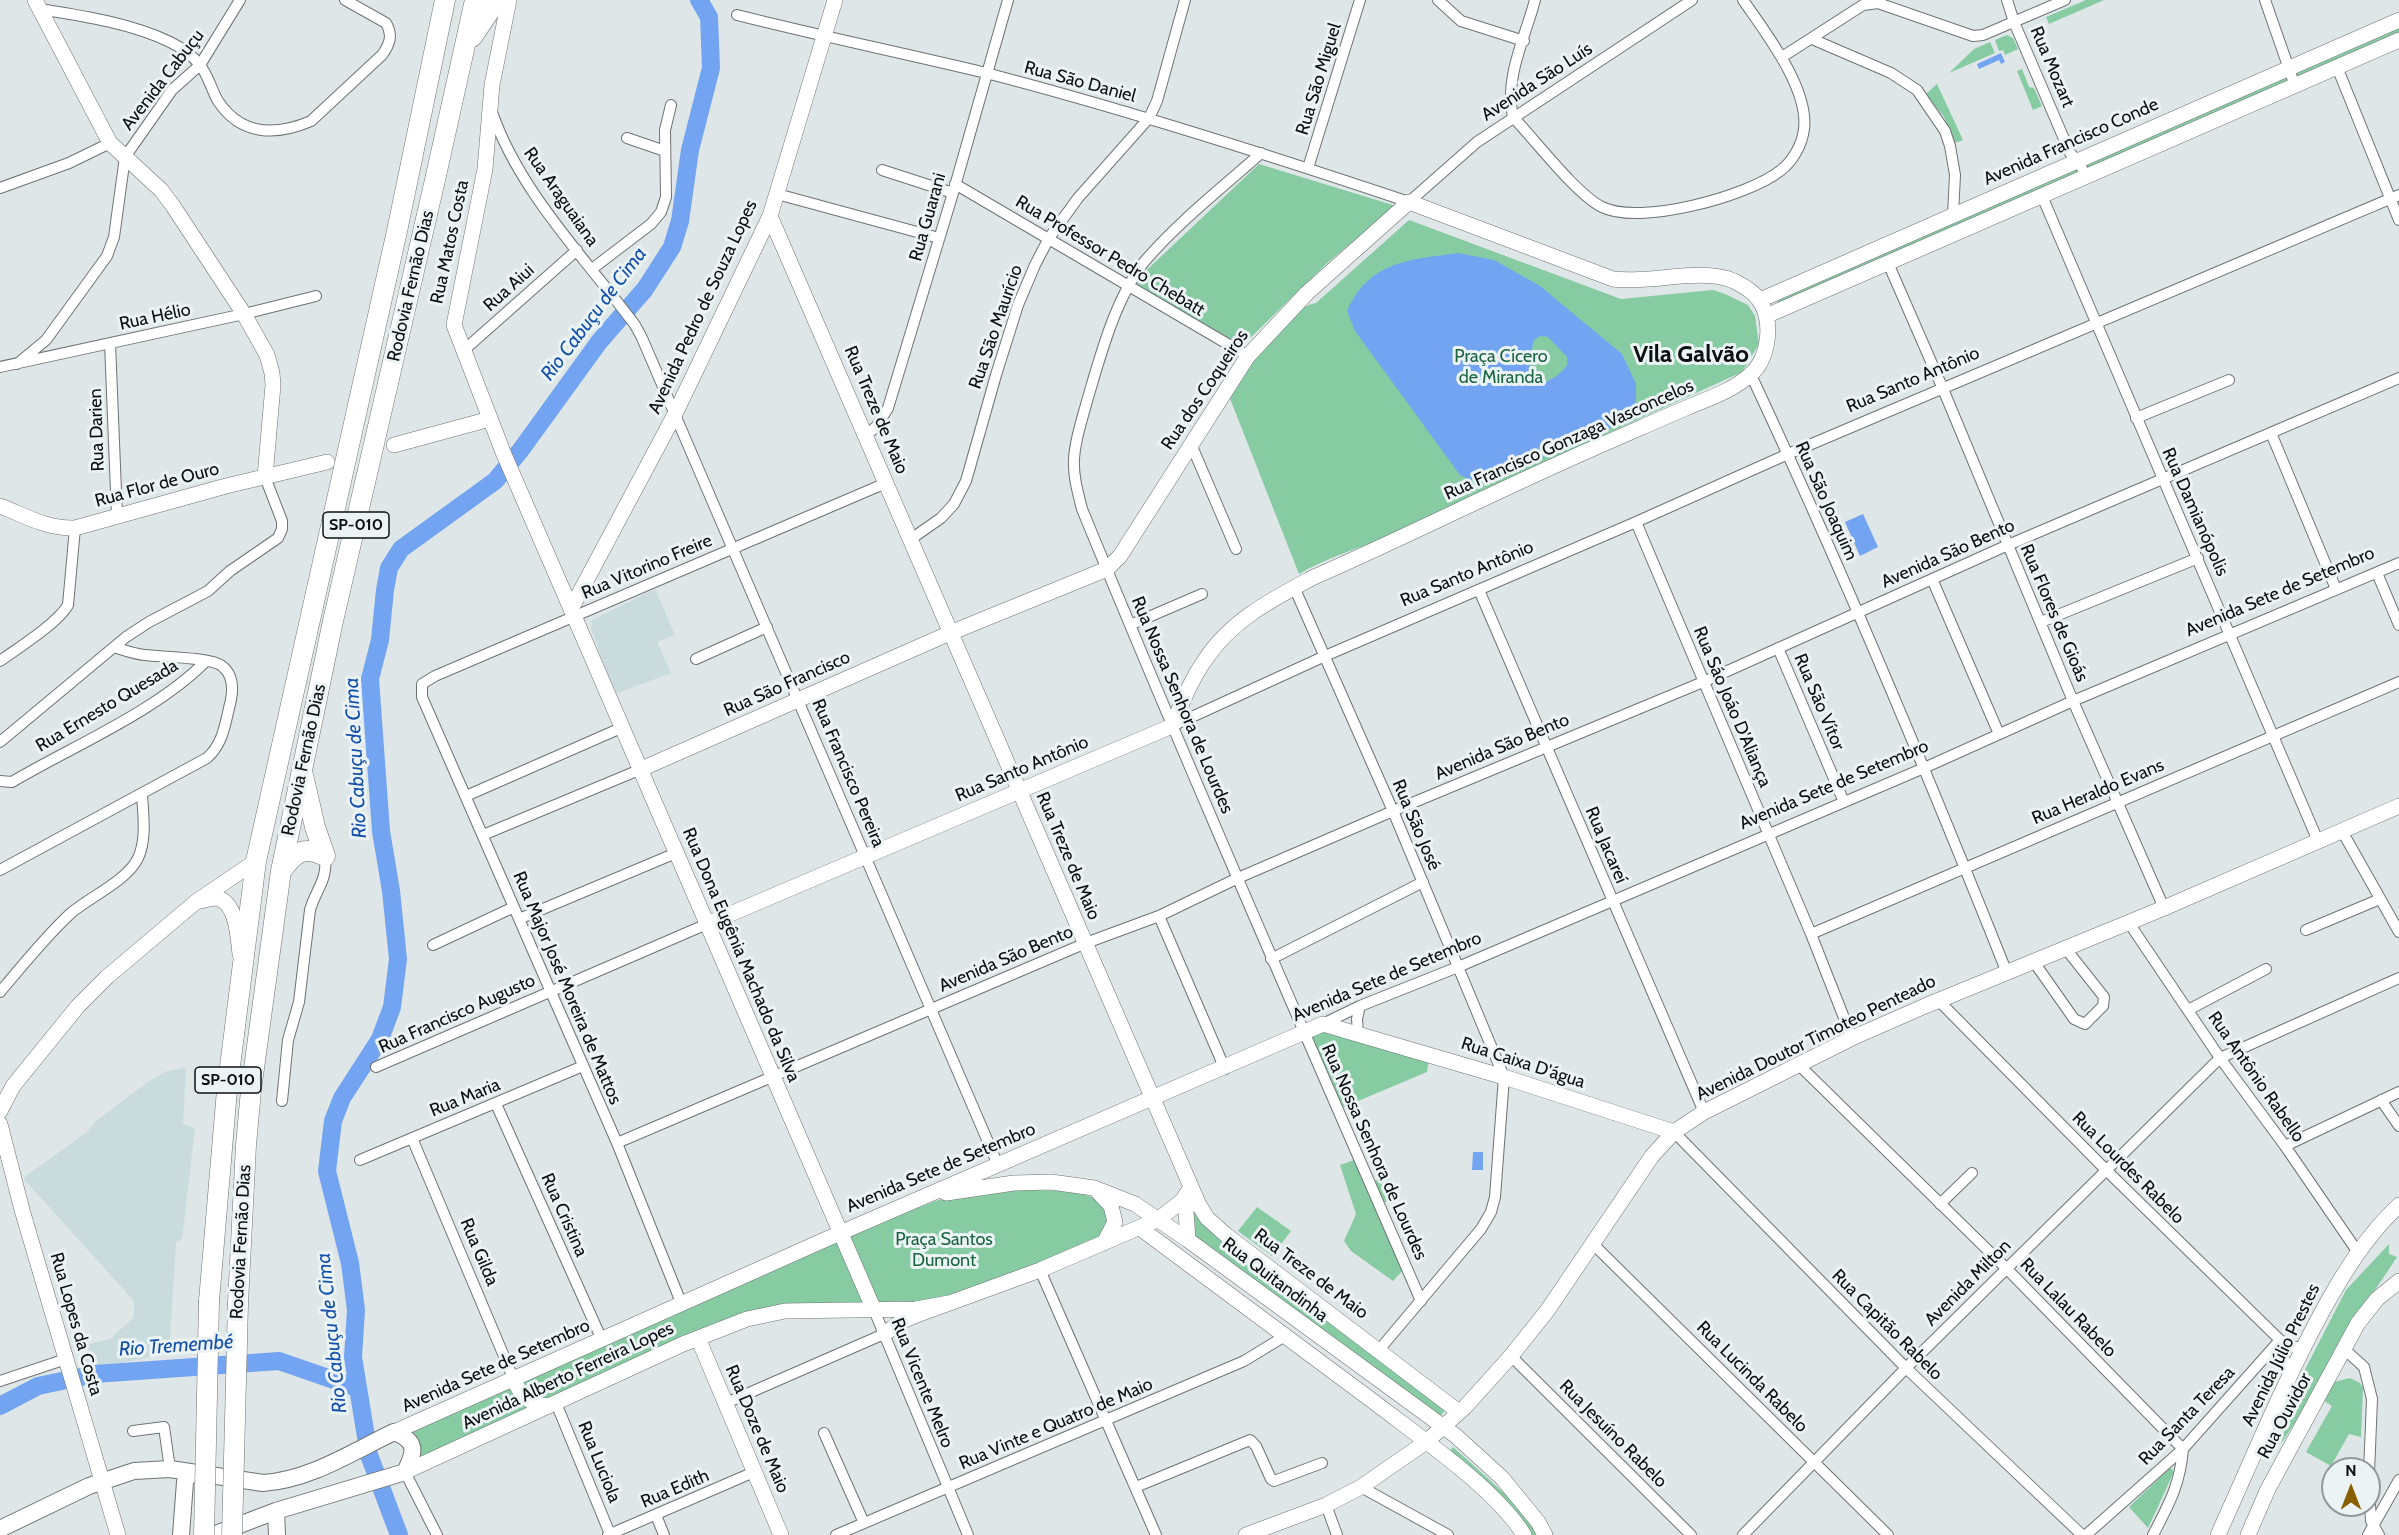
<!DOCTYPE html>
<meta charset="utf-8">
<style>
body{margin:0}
#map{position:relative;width:2399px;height:1535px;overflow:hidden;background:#dee6e7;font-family:Cabin,sans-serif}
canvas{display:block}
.north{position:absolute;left:2321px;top:1457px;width:60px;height:60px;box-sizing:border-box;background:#ebf3f5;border:2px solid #929899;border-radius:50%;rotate:0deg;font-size:16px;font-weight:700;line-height:24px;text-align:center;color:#0d1010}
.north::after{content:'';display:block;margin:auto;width:21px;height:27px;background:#886000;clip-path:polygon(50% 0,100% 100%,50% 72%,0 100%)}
</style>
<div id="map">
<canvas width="2399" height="1535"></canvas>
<div class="north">N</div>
</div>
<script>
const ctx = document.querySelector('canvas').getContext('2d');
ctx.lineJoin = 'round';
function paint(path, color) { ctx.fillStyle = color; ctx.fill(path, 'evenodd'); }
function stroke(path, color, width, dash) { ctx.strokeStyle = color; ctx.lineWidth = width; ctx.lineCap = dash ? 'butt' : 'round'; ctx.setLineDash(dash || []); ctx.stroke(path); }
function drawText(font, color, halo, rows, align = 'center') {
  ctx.font = font + ' Cabin,sans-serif'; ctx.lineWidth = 6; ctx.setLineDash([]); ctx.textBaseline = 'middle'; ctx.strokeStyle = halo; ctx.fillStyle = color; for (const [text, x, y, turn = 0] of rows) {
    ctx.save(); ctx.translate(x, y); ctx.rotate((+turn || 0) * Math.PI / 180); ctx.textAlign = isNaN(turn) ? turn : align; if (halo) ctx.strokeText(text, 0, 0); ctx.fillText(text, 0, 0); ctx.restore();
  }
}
paint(new Path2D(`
 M655 589 675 635 657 642 671 673 615 694 591 629 592 620Z
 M186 1068 183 1124 195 1128 182 1239 176 1242 169 1353 86 1370 81 1346 110 1339 134 1317V1301L23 1178 87 1132 96 1121 149 1081 167 1071Z`), '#c9dbdd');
paint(new Path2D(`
 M2086 0H2104L2049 24 2046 17Z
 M2399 25V35L1780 307 1776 298Z
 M2007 35 2013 38 2018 49 2005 55 2003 50 1999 51 1995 40Z
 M1990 42 1995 53 1949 73 1974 49Z
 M2022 69 2029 87 2034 88 2042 106 2033 110 2017 71Z
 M1937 84 1963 140 1955 143 1944 117 1926 94Z
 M1259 164 1396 206 1327 263 1242 346 1134 282Z
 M1409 220 1621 299 1713 290 1725 294 1748 305 1755 316 1759 344 1742 372 1468 497C1441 512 1414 527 1385 538 1356 549 1326 558 1299 574L1229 396C1248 370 1284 308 1316 303Z
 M1328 1028 1429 1057 1427 1072 1339 1109 1308 1038Z
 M1357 1159 1405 1268 1393 1281 1351 1251 1344 1241 1356 1214 1340 1165Z
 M1388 1176 1395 1199 1382 1203 1374 1181Z
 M1022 1190 1077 1191 1098 1200 1111 1216 1100 1237 954 1299 755 1312 417 1461 407 1432 861 1230 938 1200Z
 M1257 1207 1291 1231 1272 1256 1238 1231Z
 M1189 1209 1449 1406 1436 1421 1189 1239Z
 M2389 1244V1254L2397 1257 2353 1323 2311 1398 2281 1444 2294 1391 2346 1290Z
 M2350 1378 2360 1383 2363 1388 2361 1437 2349 1434 2331 1466 2306 1452 2332 1406 2323 1400 2334 1382Z
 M1453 1447 1523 1510 1539 1535H1526L1447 1455Z
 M2170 1468 2173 1470V1474L2148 1528 2129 1507Z`), '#87cba2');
paint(new Path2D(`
 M2001 53 2005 62 2001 64 1999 60 1979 69 1977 64Z
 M1458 253 1494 260 1540 286 1622 354 1636 384V402L1623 422 1495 479 1478 483 1460 475 1355 331 1347 311C1370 260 1410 260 1458 253ZM1540 336 1548 337 1567 357V365C1560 375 1552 380 1540 384L1531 377 1529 362 1534 340Z
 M1863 514 1878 547 1860 556 1845 522Z
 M1473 1152H1483V1170H1472Z`), '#73a4f2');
stroke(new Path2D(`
 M0 1406 38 1386 95 1374 279 1361 357 1388
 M399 1535 369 1455 353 1357 356 1310 350 1263 327 1171 333 1121 342 1098 380 1039 392 1007 398 959 391 891 381 831 370 679 380 640 385 590 389 568 401 549 495 481 520 451 599 342 645 289 672 247 680 221 690 150 711 68 709 17 699 0`), '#73a4f2', 18);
const street = new Path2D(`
 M1438 0 1461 21 1524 41
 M1535 0C1525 38 1504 78 1513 117 1535 140 1577 195 1602 207 1640 226 1748 196 1780 171 1793 161 1802 145 1804 129 1809 88 1765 32 1743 0
 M2007 0 2014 22 2070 153 2079 162 2086 177
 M2265 0 2295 86
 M40 9C83 16 130 23 170 42 180 47 192 55 199 64 208 74 211 89 218 101 241 136 276 136 311 121L382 55C390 44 393 35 386 23L345 0
 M737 15C820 36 903 53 986 73 1129 110 1269 155 1409 202L1477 142 1692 0
 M1812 39 1891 73 1917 90 1945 131 1950 146 1955 175 1953 214
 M1782 57 1863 5 1878 3 1973 36 1983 35 2065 0
 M2337 67 2399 220
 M492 112C519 191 585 258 635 325L642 338 998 1165
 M627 138 665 151
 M1261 153C1222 188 1178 222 1144 262 1115 299 1100 357 1087 401 1082 420 1075 439 1074 459 1073 476 1078 493 1082 509 1191 775 1307 1038 1421 1301
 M1308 168 1360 0
 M882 170 953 193
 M955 184 1248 356
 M0 188 69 163 110 143
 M777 194 939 238
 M2042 196 2318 841
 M1888 263 1943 389 2073 701 2164 908
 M592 269 651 224 661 212 666 197 665 130 671 105
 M110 343 117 516
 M463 351 577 250
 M17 364 46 340 107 256 114 237 125 157 172 90 200 65 240 0
 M0 367 244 314 316 296
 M1751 375C1843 571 1927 772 2007 973
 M2136 418 2229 380
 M2271 433 2336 589
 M866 435 876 427 888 408 953 193 1008 0
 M1191 444 1236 549
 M1636 522 1811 934 1852 1038
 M911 539 941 518 954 504 966 481 996 375 1018 305 1035 265 1049 238 1078 198 1149 118 1157 101 1185 0
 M2377 573 2399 625
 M1932 579 1999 734
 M1294 587 1393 811 1504 1077 1495 1197 1491 1212 1481 1229 1379 1350
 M1479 590 1704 1112
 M2041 622 2198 558
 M1130 625 1202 594
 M1778 648 1844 802
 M696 659 767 627
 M0 661C18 648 58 623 68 605L75 528
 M1172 726 1325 656 1636 522 1788 454 2399 195
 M0 742 126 637 149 622 208 591 230 571 278 538 282 529V521L265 477
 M0 781 12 782C73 746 157 711 206 661
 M466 796 621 728
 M2342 831 2399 932
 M483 835 639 770
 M0 870 207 758C222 745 225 726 229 708 233 694 235 676 222 666 211 657 160 657 145 655 134 654 124 650 114 647
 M1159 916 1225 1069
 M519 919 676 853
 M2129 923 2220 1058 2285 1146 2357 1251
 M2306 930 2380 899
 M1811 934 2399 682
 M433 945 514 907
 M1271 959 1423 882
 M2034 962 2074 1019 2085 1024 2103 1006 2104 997 2066 949
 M0 992C23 965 45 937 71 913 90 897 128 880 138 858 147 839 143 814 142 794
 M1938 1000 2105 1169 2280 1340 2294 1347H2303
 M2188 1010 2266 969
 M1323 1024 1360 1006 1458 967 1924 768 2073 701 2399 563
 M1358 1033 1357 1019 1360 1006
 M1799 1065 2006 1268 2183 1449C2180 1485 2169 1504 2153 1535
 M376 1067 707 924
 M2381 1100 2399 1126
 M282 1101 288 1040 299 1002 310 910C316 889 328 880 325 856
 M496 1104 602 1340
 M1674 1132 1906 1368 2082 1535
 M412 1138 514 1380
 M617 1143 1086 943 1159 916 1238 878 1393 811 1703 682 2008 545 2399 378
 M2285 1146 2399 1092
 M360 1160 583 1066
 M1940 1204 1972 1173
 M1592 1243 1888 1535
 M1040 1270 1156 1535
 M682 1305 617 1143 422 697V684L435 676 886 483
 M874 1310 968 1535
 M2280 1340 2289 1377
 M2344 1349 2364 1367 2372 1399 2369 1473
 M1511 1356 1691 1535
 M0 1381 66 1359
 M556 1403 610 1534
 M726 1403 884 1334
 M133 1431 164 1427 170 1469
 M824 1433 864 1523
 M405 1472 437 1535
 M1136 1487 1250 1440 1256 1446 1271 1479 1274 1481 1322 1463
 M1361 1487 1448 1535
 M2369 1488 2371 1521 2379 1535
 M1326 1505 1337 1535
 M656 1515 664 1535
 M608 1535 754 1472
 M836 1535 1244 1361 1285 1336
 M1743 1535 1906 1368 2220 1058 2399 978
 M2086 1535 2183 1449 2280 1340
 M2368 1535 2399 1480`);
const secondary = new Path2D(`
 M35 0 110 143 161 190 173 206 244 314 267 355 272 373 273 385 265 477
 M509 0 492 85 485 169 454 325 503 452 571 609
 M835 0 770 216 674 416 571 609 874 1310
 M770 216 1199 1205 1207 1218 1226 1235 1459 1412
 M1760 300 2399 20
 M1766 316 2399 40
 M394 445 490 419
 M0 506C26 516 47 529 75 528L226 486 327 462
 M639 770 950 633 1107 569 1120 556 1248 356 1307 293 1409 202 1613 279C1650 284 1701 267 1734 281 1742 285 1754 292 1759 300 1774 321 1769 359 1750 375 1732 391 1707 399 1686 408 1655 421 1625 435 1594 448 1500 489 1408 536 1314 577 1273 599 1231 620 1205 660 1191 680 1182 703 1172 726L707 924
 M200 901C206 900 214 897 220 899 237 906 238 938 240 954
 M0 1111 13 1086 78 1006 107 977 197 901 256 861
 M0 1124 22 1210 118 1535
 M1098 1192 1111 1206 1115 1222 1104 1243
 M946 1193 1014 1183 1051 1182 1094 1188 1135 1204 1188 1240 1456 1436 1502 1478 1538 1522 1545 1535
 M1185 1196 1188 1240
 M1140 1228C1218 1286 1296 1344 1374 1402 1418 1436 1496 1489 1524 1535
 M884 1334 902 1321 914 1316 1040 1270 1159 1219 1183 1200 1191 1187
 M698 1338 781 1535
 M514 1380C522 1398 530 1404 549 1406
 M394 1432 840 1233 1323 1024 1504 1077 1674 1132
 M405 1472 683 1344 747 1319 785 1311 916 1309 949 1303
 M1246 1535 1326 1505 1361 1487 1426 1442 1465 1407 1511 1356 1547 1311 1652 1156 1674 1132 1704 1112 1852 1038 1925 1006 2164 908 2399 806
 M2218 1535C2252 1460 2283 1384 2322 1312 2344 1272 2366 1236 2399 1205
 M2248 1535 2268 1489 2358 1323 2377 1299 2399 1281`);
const primary = new Path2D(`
 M276 1511 277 1535
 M0 1529 89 1486 134 1471 170 1469 263 1483C310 1480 352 1452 394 1432 418 1441 415 1452 405 1472L276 1511 213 1535
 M181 1535 185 1482 187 1477 193 1474`);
const highway = new Path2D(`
 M472 37 497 0
 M303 775 315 827 325 856
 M281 871C295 853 302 845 325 856
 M209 1301 227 1090 256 861 397 231 445 0
 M238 1303 246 1145 251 1090 281 871 333 621 435 180 475 0`);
stroke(street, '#6d7475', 12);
stroke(secondary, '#6d7475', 16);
stroke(primary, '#6d7475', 18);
stroke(highway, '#6d7475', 21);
stroke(street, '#fff', 10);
stroke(secondary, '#fff', 15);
stroke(primary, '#fff', 16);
stroke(highway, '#fff', 20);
const highwayBridge = new Path2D(`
 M204 1535 209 1301
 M232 1535 238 1303`);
stroke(highwayBridge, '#6d7475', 21, []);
stroke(highwayBridge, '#fff', 20);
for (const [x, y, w] of [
 [356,525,66],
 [228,1080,66]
]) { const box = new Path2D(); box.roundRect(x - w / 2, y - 13, w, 26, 4.5); ctx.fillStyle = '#ebf3f5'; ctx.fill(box); stroke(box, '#0d1010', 1.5); }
drawText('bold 16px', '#0d1010', null, [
 ["SP-010",356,525],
 ["SP-010",228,1080]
]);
drawText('18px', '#0d1010', '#ebf3f5', [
 ["Rua Mozart",2052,67,67],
 ["Rua São Miguel",1319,79,-73],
 ["Avenida Cabuçu",163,80,-52],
 ["Rua São Daniel",1080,82,15],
 ["Avenida São Luís",1537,82,-33],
 ["Avenida Francisco Conde",2071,142,-24],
 ["Rua Araguaiana",561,197,55],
 ["Rua Guarani",928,217,-74],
 ["Rua Matos Costa",450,242,-78],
 ["Rua Professor Pedro Chebatt",1110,256,31],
 ["Rodovia Fernão Dias",411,286,-77],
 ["Rua Aiui",509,288,-42],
 ["Avenida Pedro de Souza Lopes",703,307,-65],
 ["Rua Hélio",155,317,-12],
 ["Rua São Maurício",996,327,-71],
 ["Rua Santo Antônio",1913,380,-23],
 ["Rua dos Coqueiros",1205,390,-56],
 ["Rua Treze de Maio",876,410,67],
 ["Rua Darien",97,430,-92],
 ["Rua Francisco Gonzaga Vasconcelos",1569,440,-24],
 ["Rua Flor de Ouro",157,485,-15],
 ["Rua São Joaquim",1826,501,66],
 ["Rua Damianópolis",2195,512,66],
 ["Avenida São Bento",1948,554,-24],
 ["Rua Vitorino Freire",647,567,-23],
 ["Rua Santo Antônio",1467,574,-23],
 ["Avenida Sete de Setembro",2280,592,-23],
 ["Rua Flores de Gioás",2054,613,67],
 ["Rua São Francisco",787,684,-24],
 ["Rua São Vítor",1819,702,67],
 ["Rua Nossa Senhora de Lourdes",1182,705,67],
 ["Rua Ernesto Quesada",107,706,-31],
 ["Rua Sáo Joáo D'Aliança",1732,707,67],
 ["Avenida São Bento",1502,747,-23],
 ["Rodovia Fernão Dias",304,760,-78],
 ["Rua Santo Antônio",1022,769,-23],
 ["Rua Francisco Pereira",848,773,67],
 ["Avenida Sete de Setembro",1834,785,-23],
 ["Rua Heraldo Evans",2098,792,-23],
 ["Rua São José",1416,825,67],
 ["Rua Jacareí",1606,845,67],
 ["Rua Treze de Maio",1068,856,67],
 ["Rua Dona Eugênia Machado da Silva",741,955,67],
 ["Avenida São Bento",1006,959,-23],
 ["Avenida Sete de Setembro",1387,977,-23],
 ["Rua Major José Moreira de Mattos",567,988,67],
 ["Rua Francisco Augusto",457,1014,-24],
 ["Avenida Doutor Timoteo Penteado",1816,1038,-26],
 ["Rua Caixa D'água",1523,1063,18],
 ["Rua Antônio Rabello",2256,1077,55],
 ["Rua Maria",465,1098,-22],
 ["Rua Nossa Senhora de Lourdes",1374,1152,66],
 ["Avenida Sete de Setembro",941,1168,-23],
 ["Rua Lourdes Rabelo",2128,1168,45],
 ["Rua Cristina",564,1215,66],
 ["Rodovia Fernão Dias",241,1242,-87],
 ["Rua Gilda",479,1252,67],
 ["Rua Treze de Maio",1311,1274,37],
 ["Rua Quitandinha",1275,1280,37],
 ["Avenida Milton",1968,1283,-45],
 ["Rua Lalau Rabelo",2068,1308,46],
 ["Rua Lopes da Costa",76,1324,74],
 ["Rua Capitão Rabelo",1887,1325,45],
 ["Avenida Júlio Prestes",2281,1355,-64],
 ["Avenida Sete de Setembro",496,1366,-24],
 ["Avenida Alberto Ferreira Lopes",568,1376,-25],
 ["Rua Lucinda Rabelo",1752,1377,45],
 ["Rua Vicente Melro",922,1383,68],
 ["Rua Santa Teresa",2187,1416,-46],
 ["Rua Ouvidor",2285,1416,-62],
 ["Rua Vinte e Quatro de Maio",1056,1424,-23],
 ["Rua Doze de Maio",757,1429,67],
 ["Rua Jesuíno Rabelo",1613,1434,45],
 ["Rua Luciola",599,1462,68],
 ["Rua Edith",675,1489,-23]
]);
drawText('18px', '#1c6541', '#ebf3f5', [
 ["Praça Cícero",1501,357],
 ["de Miranda",1501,378],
 ["Praça Santos",944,1240],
 ["Dumont",944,1261]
]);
drawText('italic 20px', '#1551ab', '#ebf3f5', [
 ["Rio Cabuçu de Cima",594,314,-53],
 ["Rio Cabuçu de Cima",356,758,-93],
 ["Rio Cabuçu de Cima",332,1333,-96],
 ["Rio Tremembé",176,1346,-4]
]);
drawText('bold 24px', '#0d1010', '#ebf3f5', [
 ["Vila Galvão",1691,355]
]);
</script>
